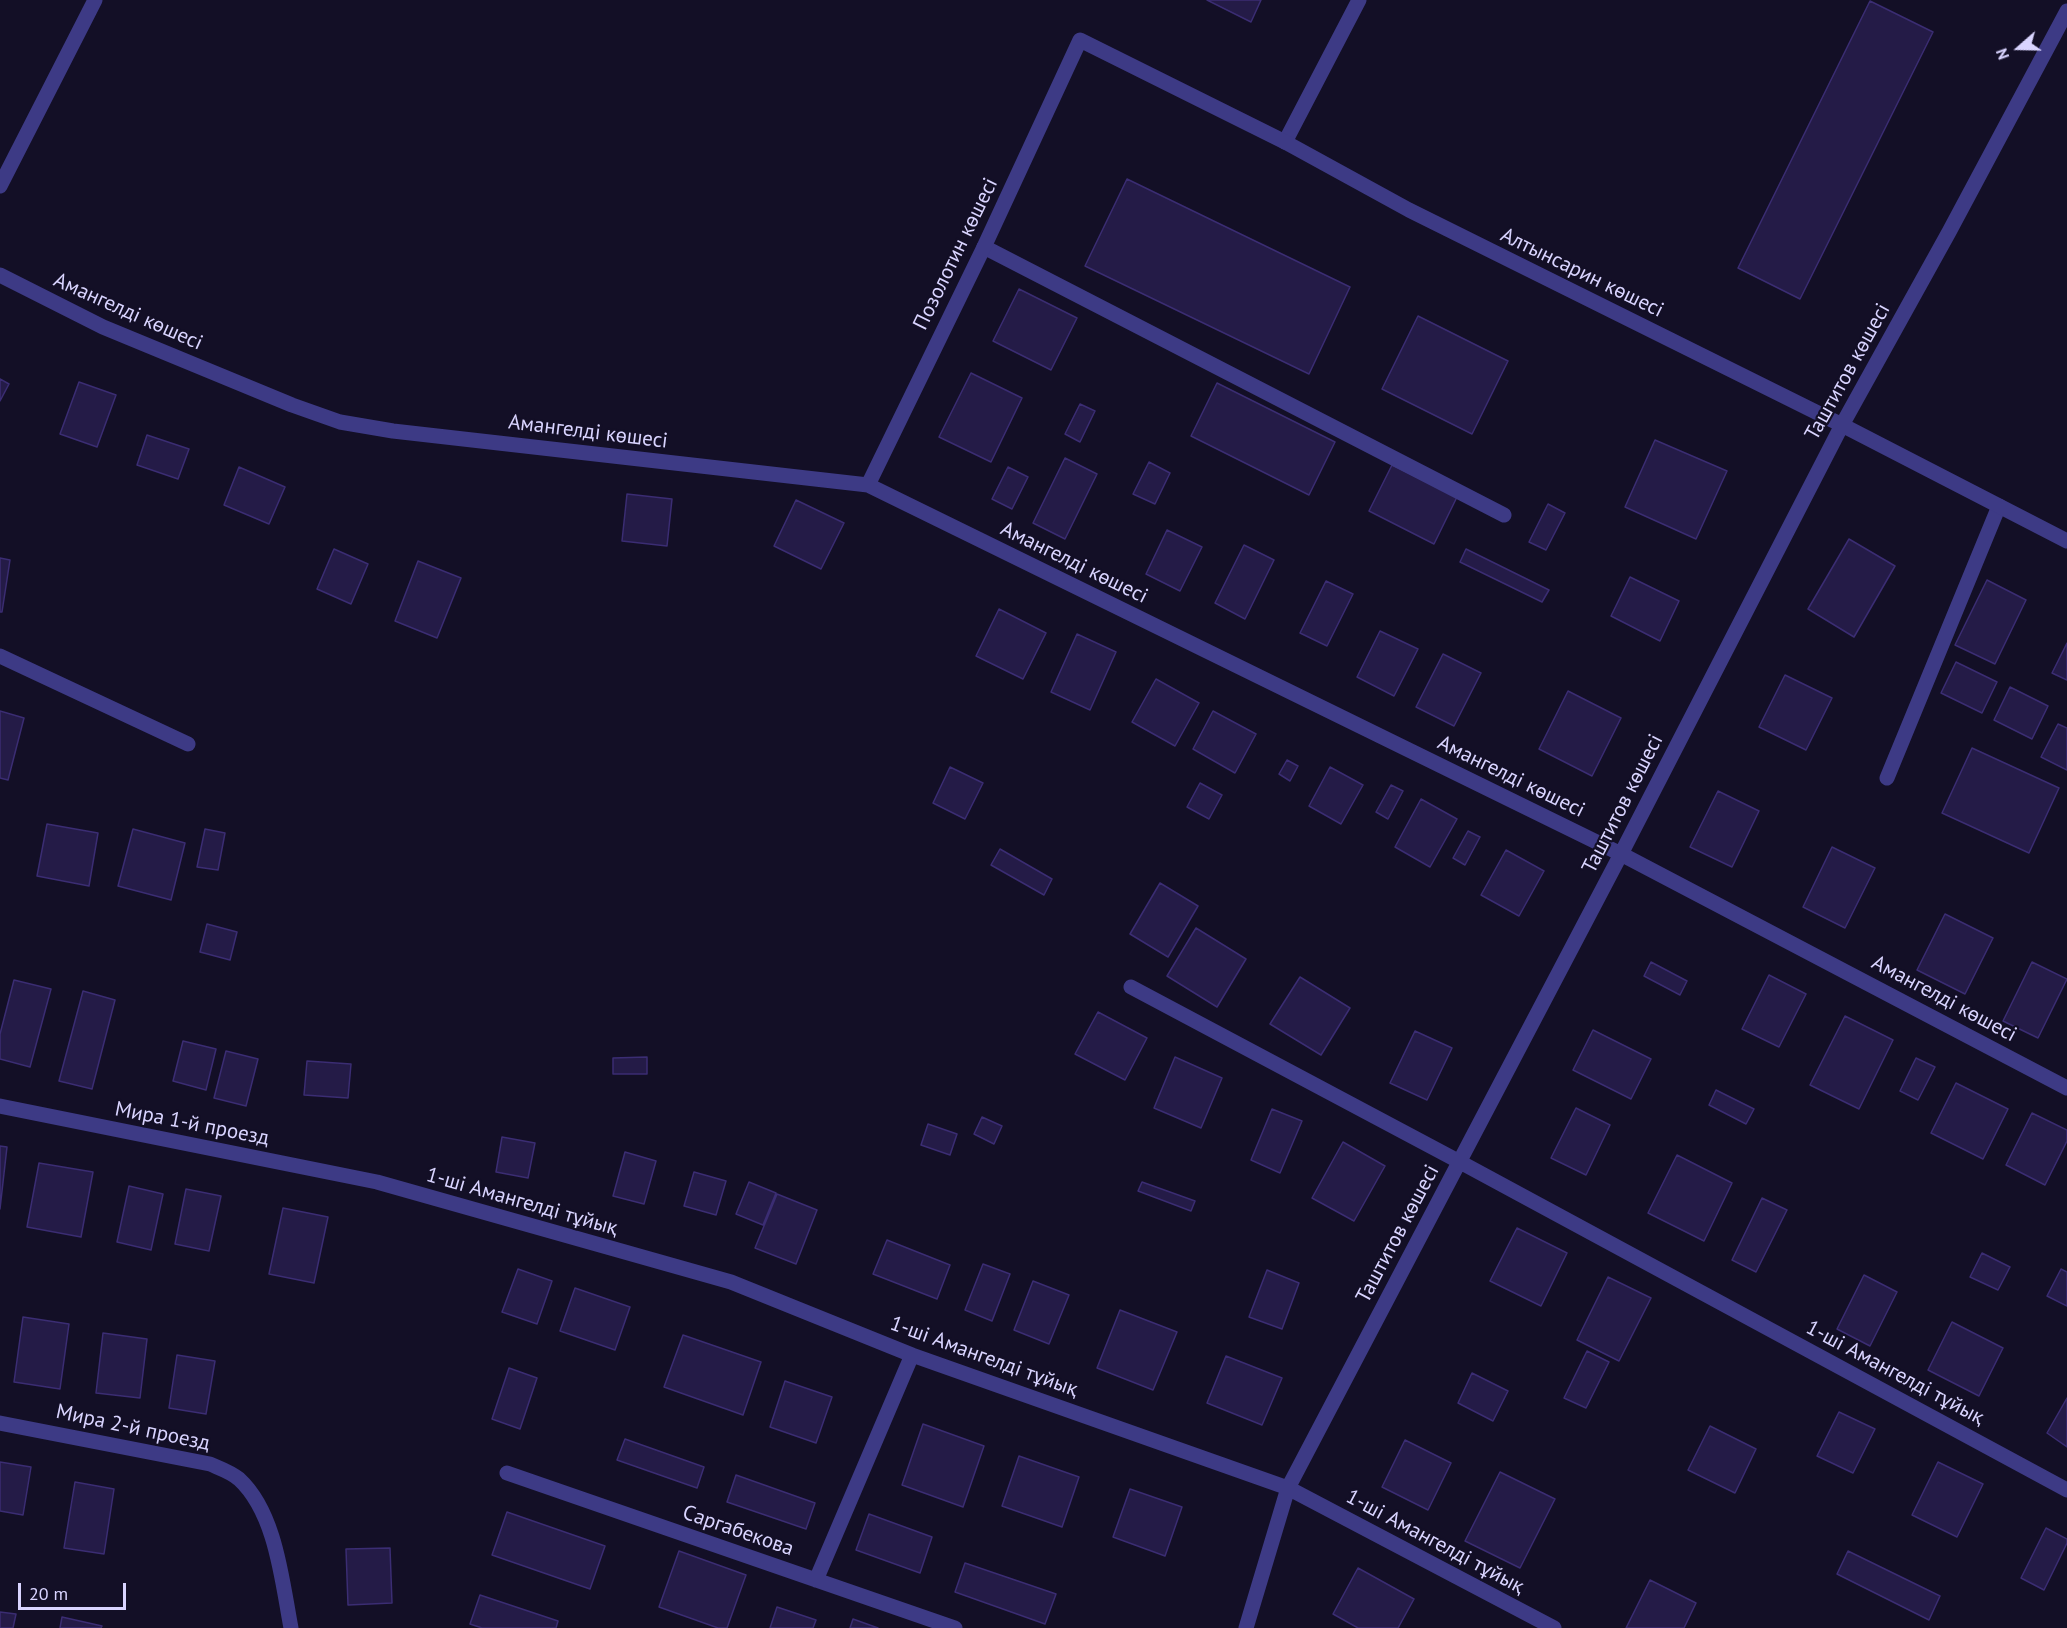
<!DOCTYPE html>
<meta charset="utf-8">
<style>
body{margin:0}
#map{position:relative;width:2067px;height:1628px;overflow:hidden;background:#130f26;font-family:"PT Sans",sans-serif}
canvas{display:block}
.north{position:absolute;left:1989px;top:18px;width:60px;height:60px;-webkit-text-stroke:4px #130f26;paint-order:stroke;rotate:250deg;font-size:16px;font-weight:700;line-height:24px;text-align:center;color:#d9d4ff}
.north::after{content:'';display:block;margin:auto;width:21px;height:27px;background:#d9d4ff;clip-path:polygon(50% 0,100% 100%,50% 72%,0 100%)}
.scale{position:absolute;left:18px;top:1583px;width:108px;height:27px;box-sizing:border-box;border:3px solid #d9d4ff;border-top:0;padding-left:8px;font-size:18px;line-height:21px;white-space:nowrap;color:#d9d4ff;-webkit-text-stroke:4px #130f26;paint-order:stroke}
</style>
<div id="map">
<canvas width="2067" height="1628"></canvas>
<div class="north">N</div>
<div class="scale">20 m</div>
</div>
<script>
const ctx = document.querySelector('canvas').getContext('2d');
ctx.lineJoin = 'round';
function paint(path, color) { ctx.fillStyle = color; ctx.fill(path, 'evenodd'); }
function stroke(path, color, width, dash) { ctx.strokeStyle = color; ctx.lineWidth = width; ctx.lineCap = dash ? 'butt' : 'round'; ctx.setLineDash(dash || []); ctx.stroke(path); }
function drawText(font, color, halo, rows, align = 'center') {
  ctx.font = font + ' "PT Sans",sans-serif'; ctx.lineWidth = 4.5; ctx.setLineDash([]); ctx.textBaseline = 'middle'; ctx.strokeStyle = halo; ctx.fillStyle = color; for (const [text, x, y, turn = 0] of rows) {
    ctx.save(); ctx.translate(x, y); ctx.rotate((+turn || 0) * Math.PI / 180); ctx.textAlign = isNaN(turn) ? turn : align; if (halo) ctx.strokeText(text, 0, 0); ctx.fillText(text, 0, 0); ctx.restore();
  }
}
const building = new Path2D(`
 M1207 0H1261L1251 22Z
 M1870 1 1933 32 1800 299 1738 268Z
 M1127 179 1350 287 1309 374 1085 266Z
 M1019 289 1077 318 1051 370 993 341Z
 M1418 316 1508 361 1472 434 1382 389Z
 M971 373 1022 398 991 462 939 437Z
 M0 379 9 384 0 401Z
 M79 382 116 395 97 447 60 434Z
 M1217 383 1335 442 1309 495 1191 436Z
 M1080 404 1095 411 1080 442 1065 434Z
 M147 435 189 449 178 479 137 465Z
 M1655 440 1727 471 1696 539 1625 507Z
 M1065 458 1097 474 1065 539 1033 523Z
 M1149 462 1170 473 1155 504 1133 494Z
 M1392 465 1457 497 1434 544 1369 511Z
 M239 467 285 487 269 524 224 505Z
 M1008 467 1028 477 1012 509 992 499Z
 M627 494 672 499 667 546 622 541Z
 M796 500 844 523 821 569 774 546Z
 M1548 504 1565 513 1546 550 1529 542Z
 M1167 530 1202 547 1180 591 1146 574Z
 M1849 539 1895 566 1854 637 1808 609Z
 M1244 545 1274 560 1245 619 1215 603Z
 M334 549 368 564 351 604 317 589Z
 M1466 549 1549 590 1542 602 1460 562Z
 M0 558 10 560 2 612H0Z
 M418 561 461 578 437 638 395 621Z
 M1630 577 1679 601 1660 641 1611 616Z
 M1987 580 2026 600 1995 664 1955 645Z
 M1326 581 1353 594 1327 646 1300 633Z
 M999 609 1046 633 1023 679 976 656Z
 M1380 631 1418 649 1394 696 1357 677Z
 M1077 634 1116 652 1090 710 1051 692Z
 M2067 643V680L2052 673Z
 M1443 654 1481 673 1454 726 1416 707Z
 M1956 662 1997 682 1982 713 1941 693Z
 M1785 675 1832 698 1806 750 1759 727Z
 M1156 679 1199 703 1175 746 1132 722Z
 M2010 687 2048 706 2032 739 1994 720Z
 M1568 691 1621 718 1592 776 1539 749Z
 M0 711 24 718 8 780 0 778Z
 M1213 711 1256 734 1235 773 1193 749Z
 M2058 724 2067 728V770L2041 757Z
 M1972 748 2059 788 2029 853 1942 813Z
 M1287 760 1298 766 1290 781 1279 774Z
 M950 767 983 783 965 819 933 803Z
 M1330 767 1363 785 1341 824 1309 806Z
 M1200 783 1222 795 1209 819 1187 807Z
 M1391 785 1403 791 1388 819 1376 812Z
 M1718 791 1759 811 1732 867 1690 847Z
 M1421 799 1457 819 1430 867 1395 847Z
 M47 824 98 833 89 886 37 876Z
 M133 829 185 843 171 900 118 886Z
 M205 829 225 833 218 870 197 867Z
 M1468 831 1480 837 1465 865 1453 858Z
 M1832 847 1875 868 1845 928 1803 907Z
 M1000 849 1052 879 1044 895 991 865Z
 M1506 850 1544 871 1519 916 1481 895Z
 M1160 883 1198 906 1168 957 1130 934Z
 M1945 914 1993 938 1965 994 1917 970Z
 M207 924 237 932 230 960 200 952Z
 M1196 928 1246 959 1217 1007 1167 976Z
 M1651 962 1687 981 1680 995 1644 976Z
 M2032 962 2067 979 2038 1038 2003 1021Z
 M1769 975 1806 994 1779 1047 1742 1029Z
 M1300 977 1350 1008 1321 1055 1270 1024Z
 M14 980 51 989 30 1067 0 1059V1034Z
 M83 991 115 1000 92 1089 59 1081Z
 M1098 1012 1147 1038 1125 1080 1075 1054Z
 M1845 1016 1893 1040 1859 1109 1810 1085Z
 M1593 1030 1651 1059 1631 1099 1573 1070Z
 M1415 1031 1452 1048 1427 1100 1390 1083Z
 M183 1041 216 1049 206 1090 173 1081Z
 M226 1051 258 1059 246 1106 214 1098Z
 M647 1057V1074H613V1058Z
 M1175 1057 1222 1078 1201 1128 1154 1108Z
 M1916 1058 1935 1067 1918 1100 1900 1091Z
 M307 1061 351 1064 348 1098 304 1095Z
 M1956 1083 2008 1109 1983 1159 1931 1133Z
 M1716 1090 1754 1109 1746 1124 1709 1105Z
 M1576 1108 1610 1125 1586 1175 1551 1158Z
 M1272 1109 1302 1121 1280 1173 1251 1160Z
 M2032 1113 2067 1130V1141L2045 1185 2006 1165Z
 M982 1117 1002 1126 994 1144 974 1134Z
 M928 1124 957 1134 950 1155 921 1145Z
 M502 1137 535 1143 528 1178 496 1172Z
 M1343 1142 1385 1166 1354 1221 1312 1198Z
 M0 1146 7 1147 0 1209Z
 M625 1152 656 1161 644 1204 613 1196Z
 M1677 1155 1732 1183 1704 1241 1648 1213Z
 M39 1163 93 1172 81 1237 27 1227Z
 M694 1172 726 1181 716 1215 684 1206Z
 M749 1182 776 1193 763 1225 736 1214Z
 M1142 1182 1195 1201 1191 1211 1138 1191Z
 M129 1186 163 1194 151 1250 117 1242Z
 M186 1189 221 1196 209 1251 175 1244Z
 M777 1194 817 1210 796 1264 755 1248Z
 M1762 1198 1787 1210 1756 1272 1732 1260Z
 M283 1208 328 1217 314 1283 269 1274Z
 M1517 1228 1567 1253 1541 1306 1490 1281Z
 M887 1240 950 1265 937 1299 873 1274Z
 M1982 1253 2010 1267 1998 1290 1970 1277Z
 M983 1264 1010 1274 992 1321 965 1310Z
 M518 1269 552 1281 537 1324 502 1312Z
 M2061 1269 2067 1272V1306L2047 1296Z
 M1267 1270 1299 1283 1282 1329 1249 1317Z
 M1864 1275 1897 1292 1870 1346 1837 1329Z
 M1608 1277 1651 1298 1619 1361 1577 1340Z
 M1033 1281 1069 1295 1049 1344 1014 1330Z
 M575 1288 630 1307 615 1350 560 1331Z
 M1120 1310 1177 1332 1153 1390 1097 1368Z
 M23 1317 69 1324 60 1389 14 1382Z
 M1952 1322 2003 1348 1979 1396 1928 1370Z
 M103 1333 147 1339 140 1398 96 1393Z
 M683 1335 761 1362 743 1415 664 1387Z
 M1587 1351 1609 1362 1586 1408 1564 1398Z
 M177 1355 215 1361 206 1414 169 1408Z
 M1226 1356 1282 1378 1262 1425 1207 1403Z
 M509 1368 537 1378 520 1429 492 1419Z
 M1472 1373 1508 1391 1493 1421 1458 1403Z
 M785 1381 832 1397 816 1443 770 1427Z
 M2067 1398V1447L2047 1433Z
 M1839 1412 1875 1429 1853 1473 1817 1456Z
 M923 1424 984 1446 963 1507 902 1485Z
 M1710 1426 1756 1449 1735 1493 1688 1470Z
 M625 1439 704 1467 697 1488 617 1460Z
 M1405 1440 1451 1463 1428 1510 1382 1487Z
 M1019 1456 1079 1477 1062 1527 1002 1506Z
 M0 1462 31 1467 23 1515 0 1511Z
 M1938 1462 1983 1484 1957 1537 1912 1515Z
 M1500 1472 1555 1499 1520 1568 1465 1541Z
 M736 1475 815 1503 806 1529 727 1502Z
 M75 1482 114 1489 104 1554 64 1548Z
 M1130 1489 1182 1507 1165 1556 1113 1537Z
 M507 1512 605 1546 590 1589 492 1555Z
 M869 1514 932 1537 920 1573 856 1550Z
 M2046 1528 2067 1539V1543L2044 1590 2021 1578Z
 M390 1548 392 1603 348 1605 346 1549Z
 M679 1551 746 1575 727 1628H718L659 1607Z
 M1848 1551 1940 1596 1929 1620 1837 1574Z
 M965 1563 1056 1594 1045 1624 955 1592Z
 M1358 1568 1414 1599 1398 1628H1358L1333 1614Z
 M1650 1580 1696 1603 1684 1628H1626Z
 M480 1595 558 1621 556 1628H482L470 1624Z
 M777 1607 816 1620 813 1628H770Z
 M0 1612 16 1614 13 1628H0Z
 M62 1617 102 1626 101 1628H60Z
 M853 1619 878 1628H850Z`);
paint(building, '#241b47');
stroke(building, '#3b2d73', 1.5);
stroke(new Path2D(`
 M1285 142 1359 0
 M984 247 1504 515
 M1887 778 1999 506`), '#3d3a85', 15);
stroke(new Path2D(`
 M0 186 95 0
 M0 275 103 327 292 405 340 422 393 431 868 485 1621 854 2067 1088
 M868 485 984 247 1080 40 1285 142 1409 210 1842 425 2067 541
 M0 656 188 744
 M1131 987 1460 1162 2067 1490
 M0 1106 377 1182 731 1282 912 1355 1288 1488 1554 1628
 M0 1423 210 1464C219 1468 231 1472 239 1479 276 1513 282 1581 291 1628
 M507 1473 955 1628
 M816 1580 912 1355
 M1246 1628 1288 1488 1621 854 1842 425 1949 232 2067 11`), '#3d3a85', 15);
drawText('21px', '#d9d4ff', '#130f26', [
 ["Позолотин көшесі",956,254,-64],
 ["Алтынсарин көшесі",1582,273,26],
 ["Амангелді көшесі",128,312,24],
 ["Таштитов көшесі",1848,372,-61],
 ["Амангелді көшесі",588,432,7],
 ["Амангелді көшесі",1074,563,26],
 ["Амангелді көшесі",1511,777,26],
 ["Таштитов көшесі",1623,804,-63],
 ["Амангелді көшесі",1944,999,28],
 ["Мира 1-й проезд",192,1124,11],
 ["1-ші Амангелді тұйық",522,1202,16],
 ["Таштитов көшесі",1398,1234,-62],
 ["1-ші Амангелді тұйық",984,1357,20],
 ["1-ші Амангелді тұйық",1895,1373,28],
 ["Мира 2-й проезд",133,1428,12],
 ["Саргабекова",738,1531,19],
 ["1-ші Амангелді тұйық",1435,1542,28]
]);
</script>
